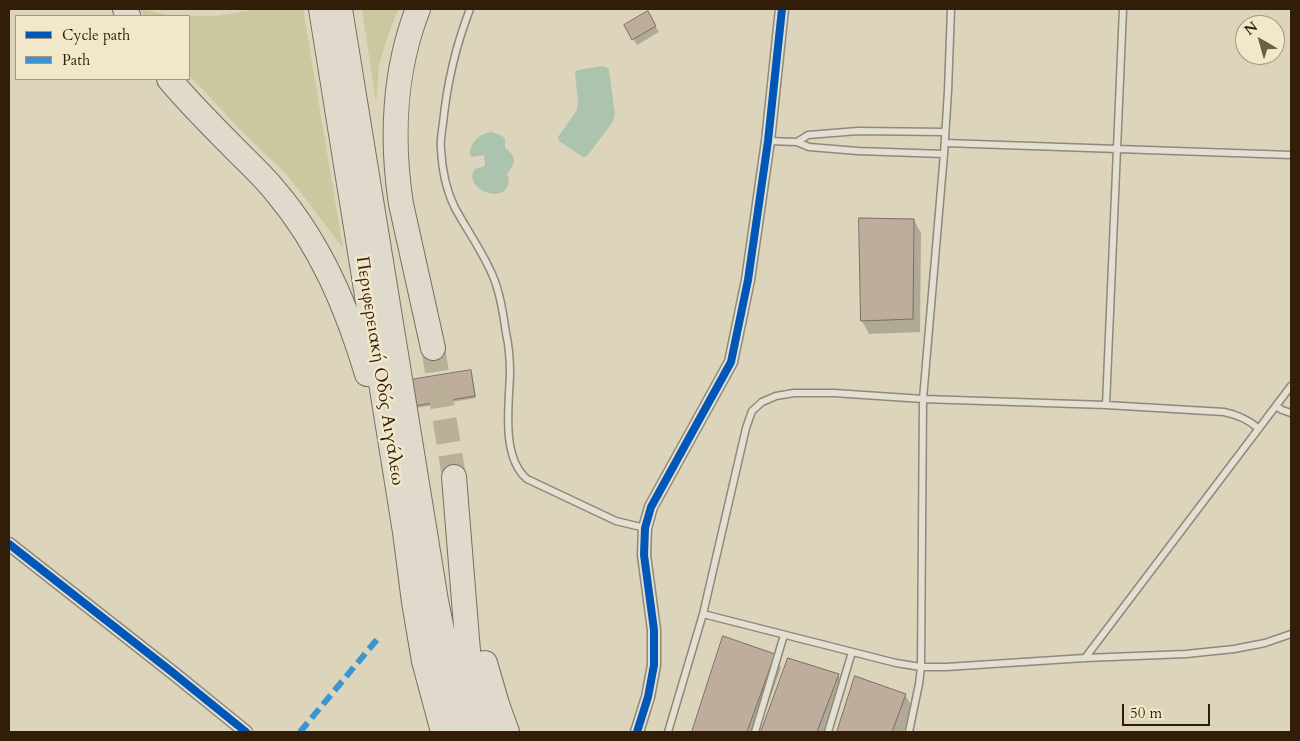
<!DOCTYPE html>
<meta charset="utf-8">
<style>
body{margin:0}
#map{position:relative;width:1300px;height:741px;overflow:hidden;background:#dcd4bb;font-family:Cardo,serif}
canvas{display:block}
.frame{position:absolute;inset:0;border:10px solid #321d08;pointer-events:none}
.legend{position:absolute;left:15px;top:15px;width:175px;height:65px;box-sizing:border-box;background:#f1e8ca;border:1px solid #a5977c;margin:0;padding:6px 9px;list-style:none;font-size:15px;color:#321d08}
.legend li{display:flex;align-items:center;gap:10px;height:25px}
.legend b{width:25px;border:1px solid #a5977c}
.north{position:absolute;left:1235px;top:15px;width:50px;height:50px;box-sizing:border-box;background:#f1e8ca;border:1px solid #a5977c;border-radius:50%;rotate:322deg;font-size:14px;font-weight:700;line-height:20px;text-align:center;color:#321d08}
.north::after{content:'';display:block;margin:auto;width:18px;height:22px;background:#6e5d47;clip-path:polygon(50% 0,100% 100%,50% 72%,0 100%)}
.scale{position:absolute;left:1122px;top:704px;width:88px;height:22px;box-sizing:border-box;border:2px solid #321d08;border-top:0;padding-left:6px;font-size:15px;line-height:18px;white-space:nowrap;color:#321d08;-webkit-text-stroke:4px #f1e8ca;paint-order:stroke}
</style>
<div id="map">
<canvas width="1300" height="741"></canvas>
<div class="frame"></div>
<ul class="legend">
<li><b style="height:6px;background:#0057b8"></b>Cycle path</li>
<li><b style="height:6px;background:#3d94d1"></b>Path</li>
</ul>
<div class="north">N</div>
<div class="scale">50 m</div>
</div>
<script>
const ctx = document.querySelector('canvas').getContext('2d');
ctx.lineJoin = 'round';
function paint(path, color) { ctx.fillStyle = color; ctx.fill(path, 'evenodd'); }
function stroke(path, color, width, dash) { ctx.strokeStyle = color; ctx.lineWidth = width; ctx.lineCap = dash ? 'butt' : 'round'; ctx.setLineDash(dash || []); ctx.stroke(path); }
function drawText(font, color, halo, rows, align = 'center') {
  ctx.font = font + ' Cardo,serif'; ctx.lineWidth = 5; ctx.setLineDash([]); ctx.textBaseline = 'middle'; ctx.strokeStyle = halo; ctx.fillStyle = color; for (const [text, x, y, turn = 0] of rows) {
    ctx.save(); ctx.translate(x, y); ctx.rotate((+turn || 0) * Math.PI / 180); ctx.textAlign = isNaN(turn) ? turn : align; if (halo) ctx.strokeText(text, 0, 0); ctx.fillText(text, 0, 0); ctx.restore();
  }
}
paint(new Path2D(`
 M139 9 173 16H216L259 9H303L343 248 288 176 238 127 189 75V16H144Z
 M362 9H398L385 44 379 66 376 103Z`), '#cac89e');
paint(new Path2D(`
 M603 66 608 68 609 70 615 115 612 123 587 156 583 157 559 141 558 137 577 110 578 102 575 72 578 70Z
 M492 132 500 135 505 138V148C517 157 516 163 507 174 508 177 510 181 508 185 501 205 462 187 475 169L485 166 484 155 472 157 470 155C470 142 480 133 492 132Z`), '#acc3ae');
paint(new Path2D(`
 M647 13 659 32 637 45 626 26Z
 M914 220 921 233 920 332 869 334 862 321Z
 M470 372 472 374 476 398 416 408 415 406Z
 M724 637 774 655 781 668 758 732H693Z
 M789 659 838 675 845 688 829 732H762Z
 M856 678 905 695 913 708 904 732H838Z`), '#0003');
const building = new Path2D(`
 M648 11 656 26 632 40 624 25Z
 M859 218 914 219 913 319 861 321Z
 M471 370 475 396 414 406 410 380Z
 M723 636 775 654 747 732H692Z
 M788 658 839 674 817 732H761Z
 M855 676 906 694 892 732H837Z`);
paint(building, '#bead9c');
stroke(building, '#776f60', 1);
stroke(new Path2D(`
 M433 348 454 477`), '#baaf97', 24, [24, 12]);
const service = new Path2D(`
 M470 9C456 45 447 84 443 123 442 131 440 140 441 149 442 169 446 190 455 208 467 230 482 251 492 274 500 292 503 313 506 333 509 346 510 361 510 374 509 405 501 457 527 479L616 521 645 528
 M768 141 797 142 809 147 858 151 944 154
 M797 142 808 135 858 131 945 132
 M945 143 1291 155
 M1106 405 1123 9
 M1276 406 1282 410 1291 413
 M703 614 896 663 921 667H946L1085 658 1186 654 1234 649 1265 643 1291 634
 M1085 658 1291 386
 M668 732 703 614 746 428 752 411 762 402 776 396 794 393H834L923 399 1106 405 1224 412C1238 415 1247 419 1258 428
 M755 732 784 635
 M828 732 852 652
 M909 732 919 684 921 667 923 399 944 154 948 91 951 9`);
const minor = new Path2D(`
 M9 544 172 672 246 732
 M637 732 648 697 654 665V630L644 555 645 528 651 507 731 362 748 280 768 141 782 9`);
const motorway = new Path2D(`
 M125 9 128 16
 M321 9 405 532 414 602 424 661 443 732
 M340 9 436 601 463 732
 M418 9C394 70 391 139 401 204L433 348
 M169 79C191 105 215 129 239 153 252 166 265 178 276 192 321 245 347 308 367 374
 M454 477 468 651 485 732
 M485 663 497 704 507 732`);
stroke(service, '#908878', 9);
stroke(minor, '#908878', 15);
stroke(motorway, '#776f60', 26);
stroke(service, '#e3dfd3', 6);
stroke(minor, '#e3dfd3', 12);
stroke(motorway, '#dfdacb', 24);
stroke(new Path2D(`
 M300 732 379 637`), '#3d94d1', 6, [12, 6]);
stroke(new Path2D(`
 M9 544 172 672 246 732
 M637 732 648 697 654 665V630L644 555 645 528 651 507 731 362 748 280 768 141 782 9`), '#0057b8', 8);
drawText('18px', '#321d08', '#f1e8ca', [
 ["Περιφερειακή Οδός Αιγάλεω",379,371,81]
]);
</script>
